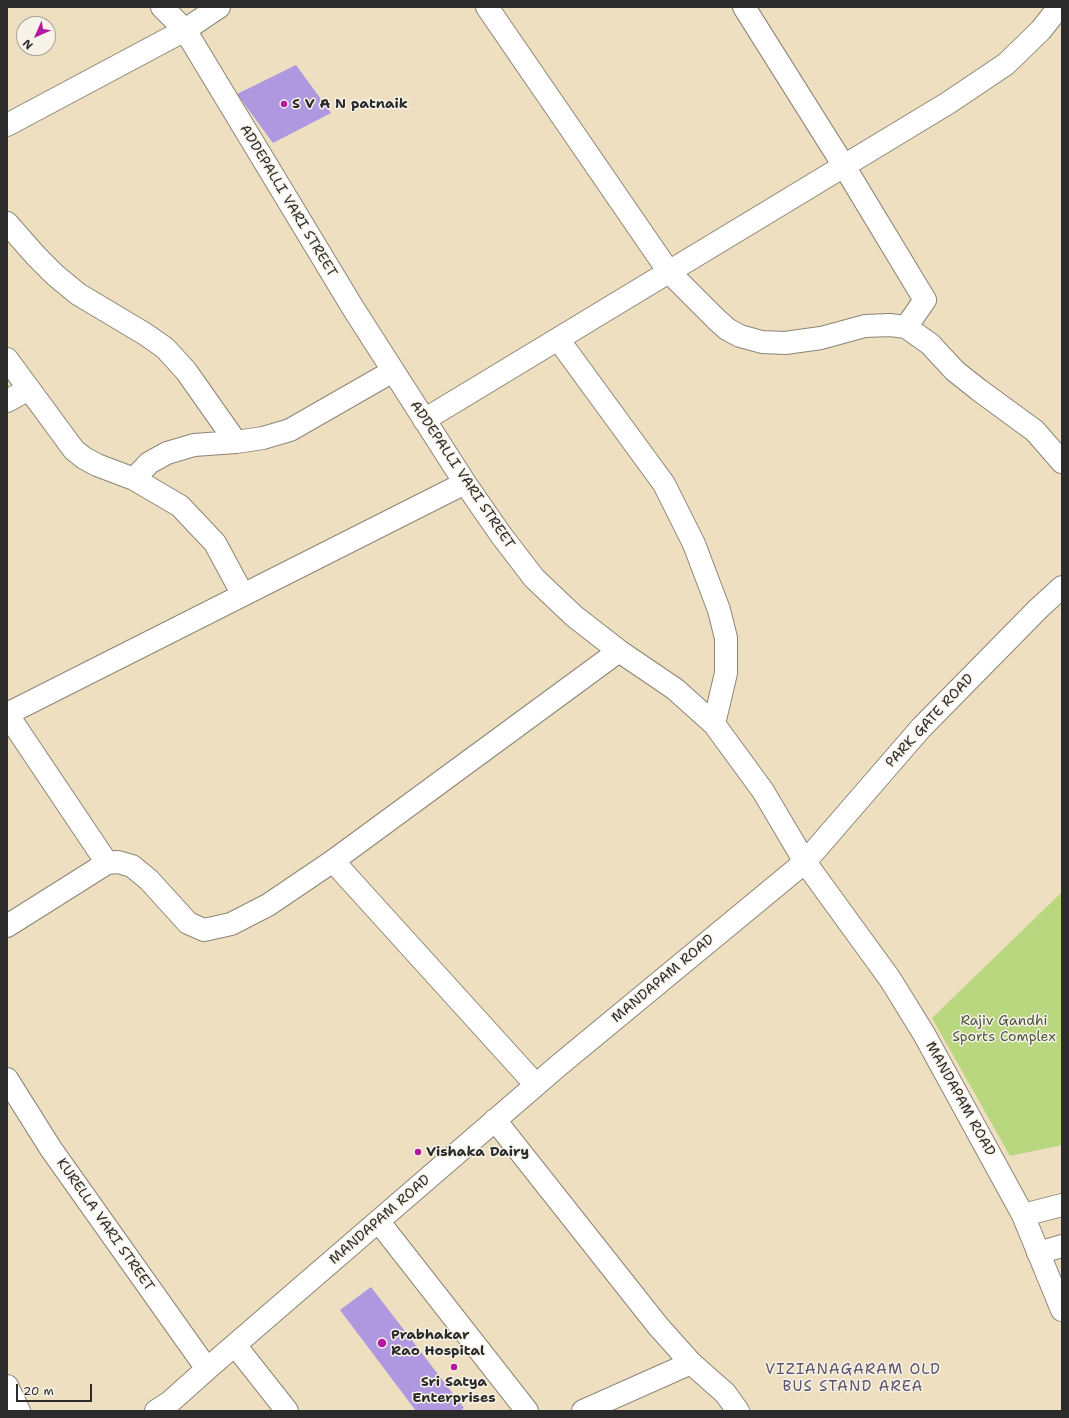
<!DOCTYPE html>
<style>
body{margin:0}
#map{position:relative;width:1069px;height:1418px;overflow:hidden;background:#eedfc0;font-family:"Shantell Sans",sans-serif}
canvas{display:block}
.frame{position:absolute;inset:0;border:8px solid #2b2b2b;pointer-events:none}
.north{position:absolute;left:16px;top:16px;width:40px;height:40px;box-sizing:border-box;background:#f7f3e8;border:1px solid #a5a39c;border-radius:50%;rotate:225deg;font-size:11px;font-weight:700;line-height:16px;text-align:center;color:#2b2b2b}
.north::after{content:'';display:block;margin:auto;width:14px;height:18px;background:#b5179e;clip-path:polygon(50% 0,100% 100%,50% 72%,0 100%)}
.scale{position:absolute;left:16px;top:1384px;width:76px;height:18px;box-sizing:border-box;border:2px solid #2b2b2b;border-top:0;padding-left:5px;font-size:12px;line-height:14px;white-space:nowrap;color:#2b2b2b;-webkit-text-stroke:3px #f7f3e8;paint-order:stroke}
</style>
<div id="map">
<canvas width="1069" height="1418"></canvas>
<div class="frame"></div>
<div class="north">N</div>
<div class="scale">20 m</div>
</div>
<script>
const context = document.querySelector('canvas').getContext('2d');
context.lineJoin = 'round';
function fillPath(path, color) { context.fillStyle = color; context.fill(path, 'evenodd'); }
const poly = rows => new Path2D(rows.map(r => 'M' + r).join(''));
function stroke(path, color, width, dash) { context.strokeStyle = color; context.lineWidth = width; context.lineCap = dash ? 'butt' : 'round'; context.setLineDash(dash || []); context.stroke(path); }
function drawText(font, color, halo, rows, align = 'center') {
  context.font = font + ' "Shantell Sans",sans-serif'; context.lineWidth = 3; context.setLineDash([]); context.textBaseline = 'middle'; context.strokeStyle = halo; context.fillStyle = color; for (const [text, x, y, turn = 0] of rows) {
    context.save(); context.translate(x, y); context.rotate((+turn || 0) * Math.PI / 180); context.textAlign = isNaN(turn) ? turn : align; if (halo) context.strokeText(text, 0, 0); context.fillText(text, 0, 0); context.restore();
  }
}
fillPath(poly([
 [1062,892,1062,1145,1010,1156,932,1018]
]), '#b9d77e');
fillPath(poly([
 [296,65,331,113,273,143,237,94],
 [371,1287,464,1408,460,1411,416,1411,340,1310]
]), '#b098e0');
const minor = poly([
 [162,7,185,30,353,308,465,483,501,535,534,578,574,616,619,651,675,689,714,724,763,791,805,862],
 [487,7,669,272,716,319,727,329,740,336,762,342,785,343,821,338,865,326,890,325,906,327,930,344,955,371,979,390,1035,431,1062,462],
 [744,7,844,166,925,300,906,327],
 [7,223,36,256,55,275,78,294,145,334,165,348,186,371,236,442],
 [558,339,664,484,694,544,719,610,726,638,726,673,714,724],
 [7,359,74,450,84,458,97,465,134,479,180,506,215,543,243,595],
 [7,401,29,389],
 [424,420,948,103,1006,64,1041,30,1059,7],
 [134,479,149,463,167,453,194,445,236,442,263,438,290,430,393,371],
 [7,714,465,483],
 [7,714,107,863],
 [333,861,536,1085],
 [7,926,107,863,118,862,132,866,149,880,188,923,204,930,231,924,268,905,333,861,619,651],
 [495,1120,658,1326,691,1363,725,1393,738,1411],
 [379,1222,527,1411],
 [235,1345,287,1411],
 [207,1369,558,1066,805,862,921,728,1039,608,1062,587],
 [7,1386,19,1411],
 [583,1411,691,1363]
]);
const major = poly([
 [7,125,185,30,219,7],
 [805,862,890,979,924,1034,1023,1215,1062,1310],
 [7,1079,51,1149,207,1369,170,1402,156,1411],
 [1023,1215,1062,1205],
 [1038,1253,1062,1246]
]);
stroke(minor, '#8c8576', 24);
stroke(major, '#8c8576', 24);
stroke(minor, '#fff', 22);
stroke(major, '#fff', 22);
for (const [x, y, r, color] of [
 [284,104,4,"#b5179e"],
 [418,1152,4,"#b5179e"],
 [382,1343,5,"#b5179e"],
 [454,1367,4,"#b5179e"]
]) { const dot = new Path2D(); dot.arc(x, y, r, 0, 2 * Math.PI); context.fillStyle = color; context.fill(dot); stroke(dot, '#f7f3e8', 1.5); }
drawText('bold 14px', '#2b2b2b', '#f7f3e8', [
 ["S V A N patnaik",292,104],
 ["Vishaka Dairy",426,1152],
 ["Prabhakar",391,1335],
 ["Rao Hospital",391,1351],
 ["Sri Satya",454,1382,"center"],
 ["Enterprises",454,1398,"center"]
], 'left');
drawText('14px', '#2b2b2b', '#f7f3e8', [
 ["ADDEPALLI VARI STREET",288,201,59],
 ["ADDEPALLI VARI STREET",462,475,56],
 ["PARK GATE ROAD",930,721,-47],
 ["MANDAPAM ROAD",663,979,-40],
 ["MANDAPAM ROAD",960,1099,61],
 ["MANDAPAM ROAD",380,1220,-41],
 ["KURELLA VARI STREET",105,1225,55]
]);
drawText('14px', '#4e5640', '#f7f3e8', [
 ["Rajiv Gandhi",1004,1021],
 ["Sports Complex",1004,1037]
]);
context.letterSpacing = '1px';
drawText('15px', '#5a516a', '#f7f3e8', [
 ["VIZIANAGARAM OLD",853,1370],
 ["BUS STAND AREA",853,1387]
]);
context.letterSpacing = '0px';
</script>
